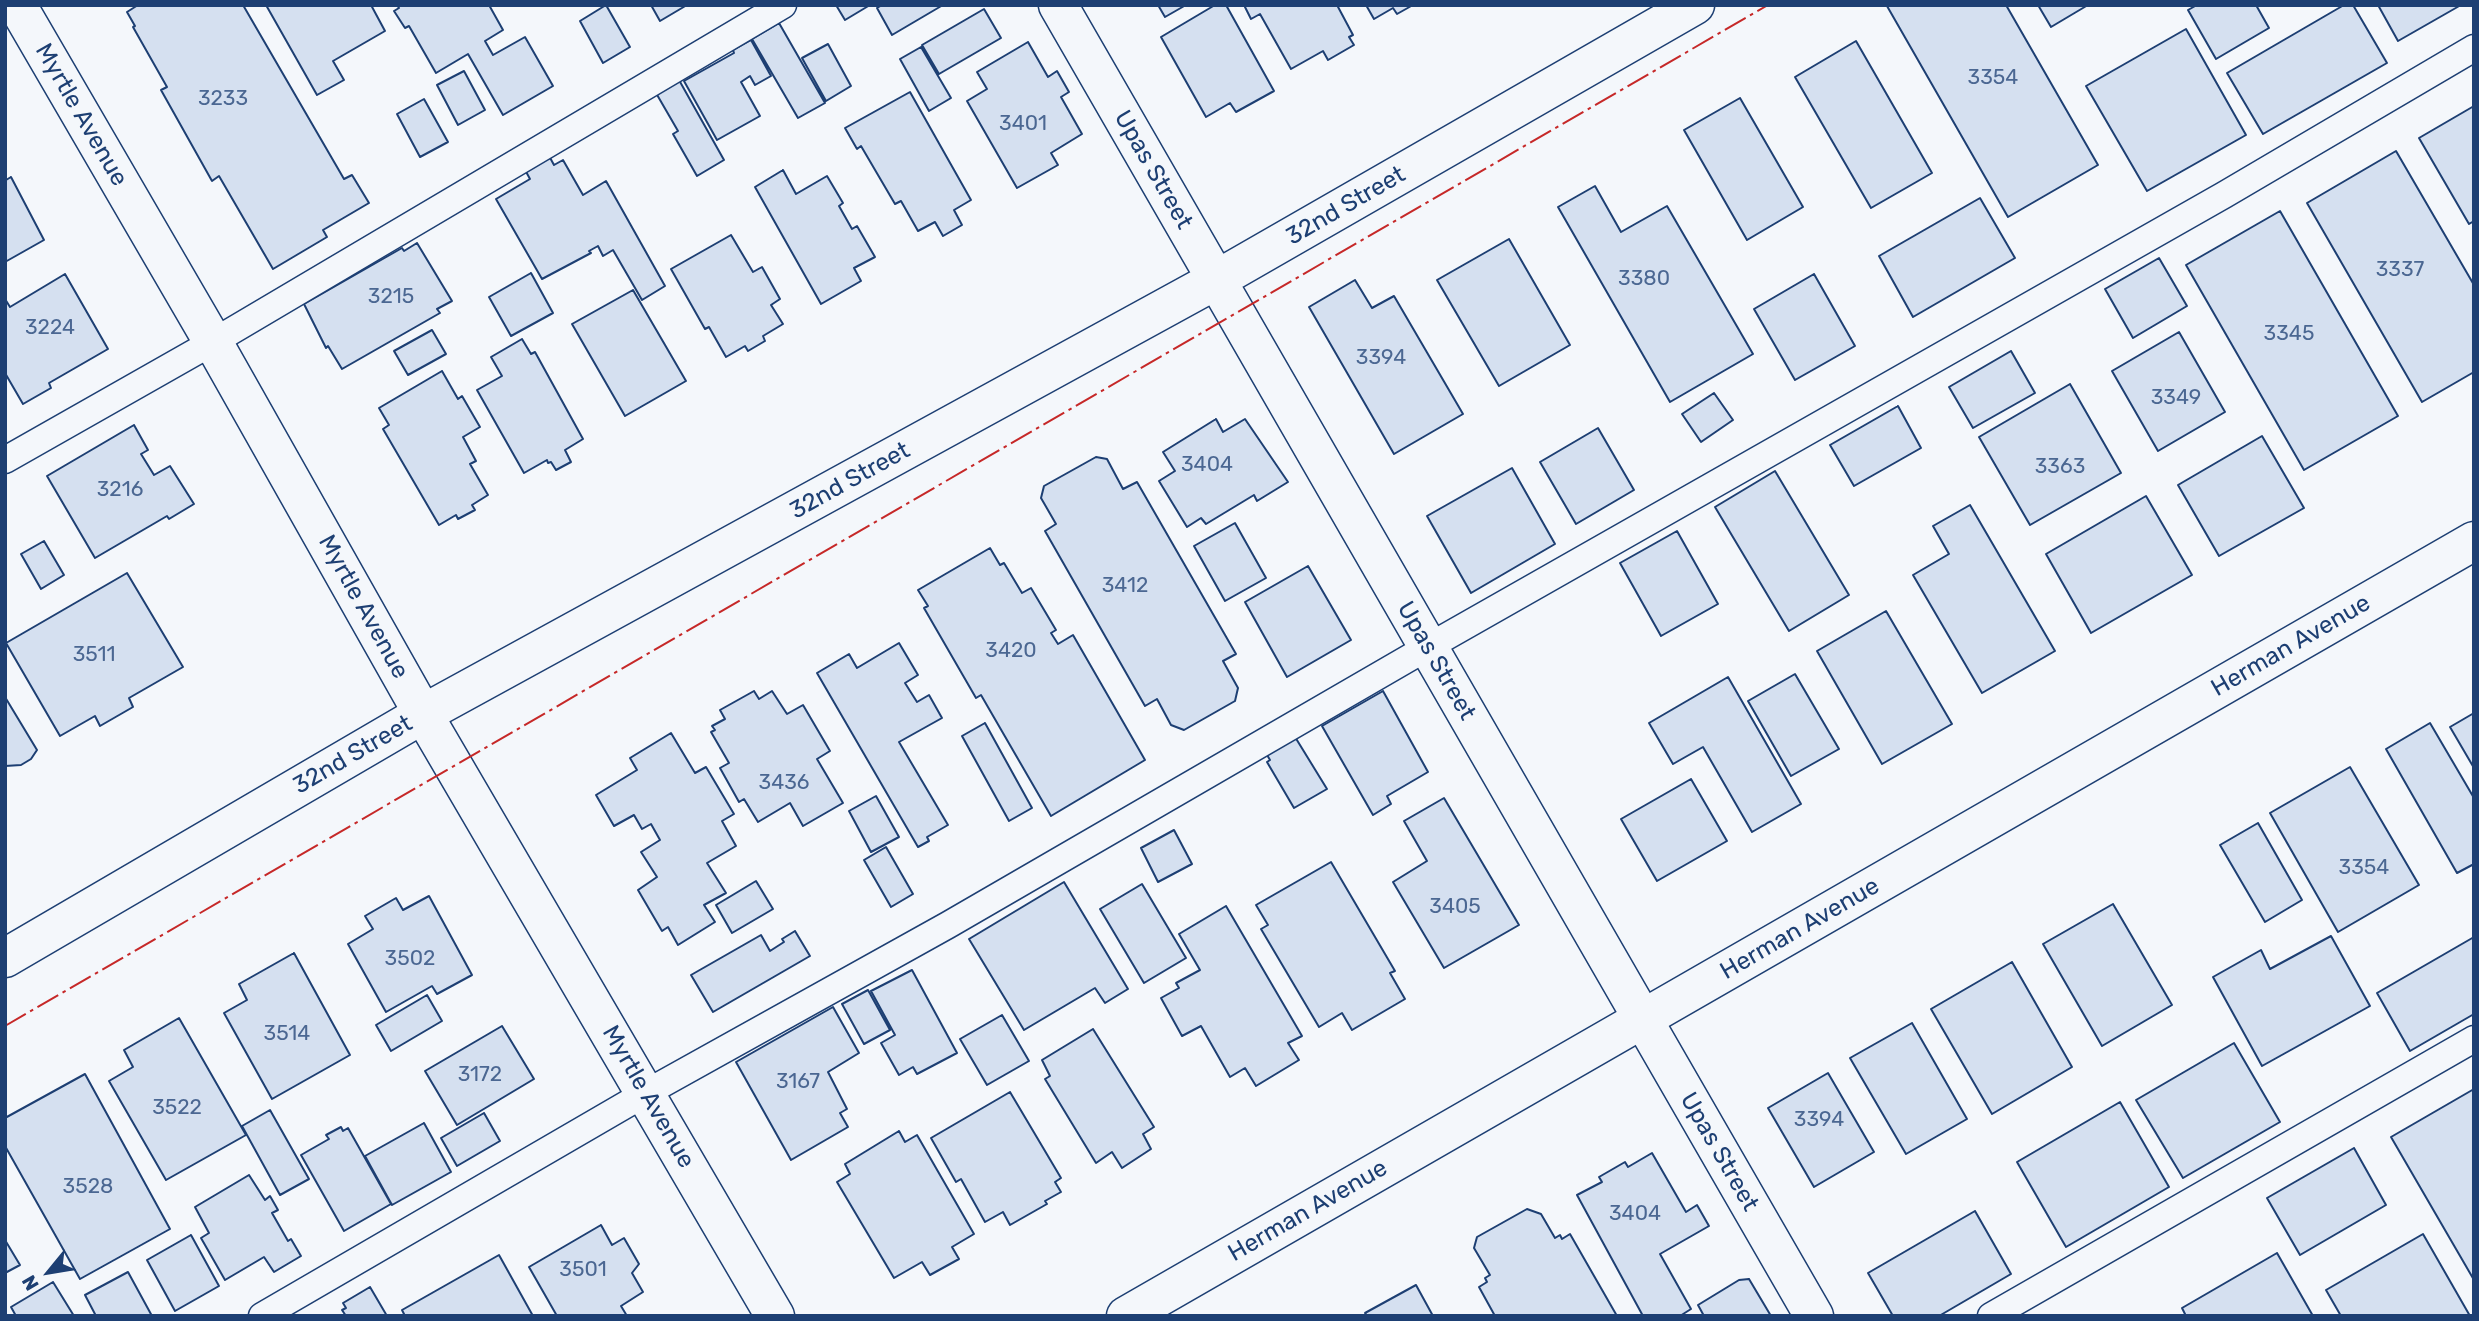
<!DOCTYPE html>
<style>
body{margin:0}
#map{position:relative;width:2479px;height:1321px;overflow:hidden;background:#f4f7fb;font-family:Rubik,sans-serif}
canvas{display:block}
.frame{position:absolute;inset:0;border:7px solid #1d3f73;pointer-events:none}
.north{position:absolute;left:14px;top:1237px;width:70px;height:70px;-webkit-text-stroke:5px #f4f7fb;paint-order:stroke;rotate:240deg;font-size:19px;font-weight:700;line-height:28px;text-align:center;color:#1d3f73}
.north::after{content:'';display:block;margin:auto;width:24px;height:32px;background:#1d3f73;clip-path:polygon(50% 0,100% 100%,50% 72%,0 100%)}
</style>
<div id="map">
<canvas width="2479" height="1321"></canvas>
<div class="frame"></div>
<div class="north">N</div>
</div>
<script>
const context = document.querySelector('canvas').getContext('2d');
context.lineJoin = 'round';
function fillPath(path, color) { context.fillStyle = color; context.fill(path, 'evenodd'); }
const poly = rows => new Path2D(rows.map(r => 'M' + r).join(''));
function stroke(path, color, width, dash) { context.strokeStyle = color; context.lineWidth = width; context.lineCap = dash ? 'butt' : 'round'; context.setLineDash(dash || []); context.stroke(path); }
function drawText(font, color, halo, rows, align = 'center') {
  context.font = font + ' Rubik,sans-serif'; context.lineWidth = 5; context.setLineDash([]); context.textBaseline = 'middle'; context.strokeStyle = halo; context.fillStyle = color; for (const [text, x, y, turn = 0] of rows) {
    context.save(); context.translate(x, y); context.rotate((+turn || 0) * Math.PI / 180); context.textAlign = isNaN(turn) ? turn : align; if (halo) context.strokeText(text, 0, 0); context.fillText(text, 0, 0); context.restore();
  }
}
const building = poly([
 [138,5,243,5,344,179,352,175,369,203,323,230,327,237,273,269,219,176,212,181,161,90,167,87,133,27,135,26,127,12,138,5],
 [266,5,371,5,385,31,333,61,344,80,317,95,266,5],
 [397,5,489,5,503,30,485,41,493,55,525,37,553,86,503,115,468,54,436,73,409,26,405,28,394,11,399,8,397,5],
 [606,5,630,47,603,63,580,21,606,5],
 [651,5,687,5,660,21,651,5],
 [836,5,870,5,845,20,836,5],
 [882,5,943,5,892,35,877,8,882,5],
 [1158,5,1186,5,1165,17,1158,5],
 [1215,5,1226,5,1274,91,1236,112,1230,103,1206,117,1161,37,1215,5],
 [1244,5,1337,5,1353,35,1349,37,1354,45,1328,60,1323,51,1291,69,1260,14,1251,19,1244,5],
 [1366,5,1413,5,1397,14,1393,8,1374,19,1366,5],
 [2006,5,2098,165,2008,217,1887,6,2006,5],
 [2038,5,2088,5,2051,27,2038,5],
 [2197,5,2256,5,2269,28,2216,59,2188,10,2197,5],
 [2344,5,2353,5,2387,63,2263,134,2227,73,2344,5],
 [2378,5,2461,5,2398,41,2378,5],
 [984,9,1001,38,939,74,922,45,984,9],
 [779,23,825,103,798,118,752,39,779,23],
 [2186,29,2246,135,2147,191,2086,86,2186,29],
 [751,40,771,76,755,85,750,76,741,82,760,116,717,140,684,81,734,53,733,50,751,40],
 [1856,41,1932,173,1871,208,1795,77,1856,41],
 [1028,42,1048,77,1057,71,1069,92,1061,97,1082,134,1051,153,1058,165,1017,188,967,101,987,89,977,72,1028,42],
 [828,44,851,86,826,101,802,58,828,44],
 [921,47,951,98,929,111,900,59,921,47],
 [464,71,485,110,458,125,437,85,464,71],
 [679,80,724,160,697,176,673,134,678,131,656,93,679,80],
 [910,92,971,200,954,210,962,225,943,236,935,222,918,231,901,201,895,204,861,146,857,149,845,128,910,92],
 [1740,98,1803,207,1747,240,1684,130,1740,98],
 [424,99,448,142,420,157,397,114,424,99],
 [2474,106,2474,221,2469,224,2419,138,2474,106],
 [2396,151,2474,285,2474,372,2422,402,2307,203,2396,151],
 [548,154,554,165,563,160,583,195,606,181,665,286,642,300,613,250,603,256,598,246,589,251,591,253,542,279,496,199,530,179,524,168,548,154],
 [783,170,796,194,827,176,843,203,839,206,852,229,857,226,875,257,854,268,861,281,821,304,755,187,783,170],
 [11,177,44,240,5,262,5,178,6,180,11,177],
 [1595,186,1621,232,1667,206,1753,354,1670,402,1558,207,1595,186],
 [1980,198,2015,258,1913,317,1879,256,1980,198],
 [2280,211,2398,416,2304,470,2186,265,2280,211],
 [731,235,753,272,762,267,780,299,771,305,783,324,763,336,765,341,748,351,745,346,726,357,709,327,705,329,671,269,731,235],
 [1509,239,1570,345,1499,386,1437,280,1509,239],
 [417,243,452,301,437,309,440,313,342,369,328,346,326,348,304,304,402,248,404,251,417,243],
 [2159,258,2187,306,2133,338,2105,289,2159,258],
 [531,273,553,313,511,336,489,297,531,273],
 [65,274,108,349,49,383,51,388,23,404,5,373,5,299,10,307,65,274],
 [1814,274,1855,346,1795,380,1754,309,1814,274],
 [1355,280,1372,308,1394,296,1463,414,1394,454,1309,307,1355,280],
 [633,290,686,381,625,416,572,324,633,290],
 [432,330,446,354,408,375,394,351,432,330],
 [2179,332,2225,412,2158,451,2112,371,2179,332],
 [522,339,531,354,535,352,583,439,565,450,571,462,556,470,551,462,548,463,547,460,524,473,477,390,502,376,491,357,522,339],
 [2011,351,2035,393,1973,428,1949,387,2011,351],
 [442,371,458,399,462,396,480,427,463,437,476,461,470,464,488,495,472,505,475,510,458,519,456,515,439,525,383,429,389,425,379,408,442,371],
 [2070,384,2121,473,2030,525,1979,437,2070,384],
 [1714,393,1733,420,1701,442,1682,414,1714,393],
 [1898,406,1921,448,1854,486,1830,445,1898,406],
 [1216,419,1223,432,1245,419,1288,482,1257,501,1254,495,1206,524,1201,518,1187,527,1159,481,1175,471,1163,452,1216,419],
 [134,425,148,450,141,454,154,475,170,466,194,504,169,519,167,516,95,558,47,476,134,425],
 [1598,428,1634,490,1576,524,1540,462,1598,428],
 [2262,436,2304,508,2219,556,2178,485,2262,436],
 [1096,457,1107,459,1123,489,1137,482,1236,654,1223,661,1238,688,1235,701,1184,730,1171,725,1157,699,1145,706,1045,531,1056,524,1041,498,1044,486,1096,457],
 [1512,468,1555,544,1471,593,1427,516,1512,468],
 [1775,471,1849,595,1789,631,1715,507,1775,471],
 [2146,496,2192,575,2091,633,2046,554,2146,496],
 [1970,505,2055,651,1982,693,1913,575,1949,554,1933,526,1970,505],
 [1235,523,1266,578,1225,601,1194,546,1235,523],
 [1677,531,1718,604,1661,636,1620,563,1677,531],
 [44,541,64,575,41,589,21,554,44,541],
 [990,548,1000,565,1004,563,1022,593,1031,588,1056,630,1051,633,1058,644,1073,635,1145,760,1051,816,981,695,976,698,924,608,928,606,918,590,990,548],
 [1308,566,1351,640,1287,677,1245,602,1308,566],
 [127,573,183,667,129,698,133,707,100,726,95,716,60,736,6,643,127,573],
 [1886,611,1952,724,1882,764,1817,651,1886,611],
 [899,643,918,675,905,683,917,702,929,695,942,718,899,742,948,825,927,837,929,841,918,847,817,673,849,654,857,668,899,643],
 [1795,674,1839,749,1791,776,1748,701,1795,674],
 [1728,677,1801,804,1752,832,1703,747,1673,764,1649,723,1728,677],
 [754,691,759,699,772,691,787,714,803,705,830,751,817,759,843,803,803,826,790,803,758,822,744,799,739,802,720,768,729,763,711,732,715,730,712,726,725,719,720,710,754,691],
 [1383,691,1428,772,1387,796,1391,804,1373,815,1322,726,1383,691],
 [5,697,37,750,31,759,21,765,5,766,5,697],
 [2474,713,2474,768,2450,727,2474,713],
 [985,723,1032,808,1009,821,962,736,985,723],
 [2430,723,2474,798,2474,864,2457,873,2386,749,2430,723],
 [1292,732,1327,789,1294,808,1267,762,1270,760,1263,748,1292,732],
 [671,733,695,773,706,767,734,814,722,821,736,846,707,863,726,893,704,905,715,922,678,945,668,927,662,931,638,890,657,877,641,852,660,840,651,824,642,829,634,815,614,826,596,795,637,770,630,758,671,733],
 [2350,767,2419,885,2338,932,2270,813,2350,767],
 [1691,779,1727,841,1657,881,1621,819,1691,779],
 [876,796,899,837,871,852,849,811,876,796],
 [1444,798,1519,925,1444,968,1393,882,1427,861,1404,821,1444,798],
 [2258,823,2302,900,2265,922,2220,845,2258,823],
 [1174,830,1192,864,1158,882,1141,848,1174,830],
 [886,847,913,894,891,907,864,860,886,847],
 [1331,862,1395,971,1390,973,1405,999,1352,1030,1342,1013,1319,1027,1261,929,1268,925,1256,905,1331,862],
 [756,881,773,909,732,933,716,905,756,881],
 [1064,882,1128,989,1105,1003,1095,988,1024,1030,969,939,1064,882],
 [1142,884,1186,958,1144,983,1100,909,1142,884],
 [429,896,472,975,437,994,432,986,386,1012,348,944,373,929,365,916,396,898,403,910,429,896],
 [2113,904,2172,1005,2102,1046,2043,944,2113,904],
 [1226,906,1302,1036,1288,1043,1299,1060,1256,1086,1245,1068,1230,1077,1201,1026,1182,1036,1161,998,1179,988,1176,983,1200,970,1179,934,1226,906],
 [795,931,810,956,713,1012,691,975,761,935,770,951,784,942,782,939,795,931],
 [2331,936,2370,1006,2262,1066,2213,977,2261,950,2270,969,2331,936],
 [2474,937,2474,1014,2410,1051,2377,993,2474,937],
 [294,953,350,1055,272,1099,224,1013,247,1000,239,984,294,953],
 [2012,962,2072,1067,1992,1114,1931,1009,2012,962],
 [912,970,957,1053,917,1074,913,1067,899,1075,881,1043,895,1035,871,991,912,970],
 [868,990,890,1030,864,1044,842,1004,868,990],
 [427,995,442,1021,391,1051,376,1025,427,995],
 [833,1007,859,1053,828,1072,847,1109,840,1113,848,1127,791,1160,736,1062,833,1007],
 [1002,1015,1029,1061,987,1085,960,1039,1002,1015],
 [179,1018,246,1135,166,1180,109,1081,133,1067,124,1050,179,1018],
 [1912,1023,1967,1119,1906,1154,1850,1058,1912,1023],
 [502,1026,534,1079,457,1125,425,1071,502,1026],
 [1093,1029,1154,1127,1143,1134,1151,1149,1122,1168,1112,1152,1096,1163,1045,1079,1050,1076,1042,1060,1093,1029],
 [2234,1043,2280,1122,2183,1178,2136,1100,2234,1043],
 [1828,1073,1874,1152,1814,1187,1768,1108,1828,1073],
 [85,1074,170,1229,80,1279,5,1146,5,1118,85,1074],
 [2474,1089,2474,1280,2391,1137,2474,1089],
 [1010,1092,1061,1178,1055,1182,1061,1192,1045,1201,1047,1204,1010,1225,1003,1212,985,1222,961,1179,956,1182,931,1138,1010,1092],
 [2120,1102,2169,1187,2066,1247,2017,1162,2120,1102],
 [270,1110,309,1179,280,1195,242,1126,270,1110],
 [484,1113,500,1141,457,1166,441,1138,484,1113],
 [424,1123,451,1172,392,1205,365,1156,424,1123],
 [341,1127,343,1131,348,1128,391,1204,344,1231,301,1155,329,1139,326,1135,341,1127],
 [899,1131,905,1142,917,1135,974,1234,952,1247,959,1259,930,1275,922,1262,894,1278,837,1182,850,1174,845,1164,899,1131],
 [2354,1148,2386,1205,2300,1255,2267,1198,2354,1148],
 [1652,1153,1686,1212,1697,1205,1709,1226,1660,1254,1691,1309,1680,1316,1643,1316,1577,1195,1602,1182,1599,1177,1625,1162,1628,1167,1652,1153],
 [249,1175,265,1200,270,1196,278,1210,272,1213,288,1241,291,1239,301,1256,274,1272,264,1257,225,1280,201,1238,209,1233,195,1207,249,1175],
 [1527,1209,1541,1214,1555,1238,1560,1235,1562,1239,1570,1234,1617,1316,1495,1316,1479,1287,1487,1282,1485,1278,1490,1275,1474,1248,1477,1237,1527,1209],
 [1975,1211,2011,1274,1939,1316,1893,1316,1868,1273,1975,1211],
 [601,1225,612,1245,624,1238,639,1264,632,1273,643,1292,621,1306,627,1316,557,1316,529,1267,601,1225],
 [2423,1234,2470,1316,2341,1316,2326,1290,2423,1234],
 [191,1235,219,1286,175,1311,147,1260,191,1235],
 [5,1240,20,1265,5,1273,5,1240],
 [2277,1253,2313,1316,2186,1316,2182,1308,2277,1253],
 [499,1255,533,1316,405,1316,402,1310,499,1255],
 [128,1272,152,1316,96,1316,85,1295,128,1272],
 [1749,1279,1771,1316,1704,1316,1698,1305,1739,1280,1749,1279],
 [53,1282,74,1316,16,1316,11,1307,53,1282],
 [1416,1285,1433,1316,1367,1316,1365,1313,1416,1285],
 [370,1287,387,1316,346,1316,342,1310,346,1308,343,1303,370,1287]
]);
fillPath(building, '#d5e0f0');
stroke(building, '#1d3f73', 2);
const service = poly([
 [5,460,213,342,783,5],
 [262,1316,646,1093,948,925,1428,647,2224,195,2474,48],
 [1991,1316,2474,1039]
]);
const minor = poly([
 [17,5,213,342,423,714,775,1316],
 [1126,1316,2474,541]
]);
const tertiary = poly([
 [1058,5,1814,1316],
 [5,958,423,714,1216,280,1695,5]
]);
stroke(service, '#1d3f73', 29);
stroke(minor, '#1d3f73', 41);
stroke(tertiary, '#1d3f73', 41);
stroke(service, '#f4f7fb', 26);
stroke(minor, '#f4f7fb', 38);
stroke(tertiary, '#f4f7fb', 38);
stroke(poly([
 [5,1026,1768,5]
]), '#c62828', 2, [24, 5, 3.5, 5]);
drawText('21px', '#4b6792', null, [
 ["3354",1993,78],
 ["3233",223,99],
 ["3401",1023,124],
 ["3337",2400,270],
 ["3380",1644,279],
 ["3215",391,297],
 ["3224",50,328],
 ["3345",2289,334],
 ["3394",1381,358],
 ["3349",2176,398],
 ["3404",1207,465],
 ["3363",2060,467],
 ["3216",120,490],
 ["3412",1125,586],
 ["3420",1011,651],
 ["3511",94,655],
 ["3436",784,783],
 ["3354",2364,868],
 ["3405",1455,907],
 ["3502",410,959],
 ["3514",287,1034],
 ["3172",480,1075],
 ["3167",798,1082],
 ["3522",177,1108],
 ["3394",1819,1120],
 ["3528",88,1187],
 ["3404",1635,1214],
 ["3501",583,1270]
]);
drawText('24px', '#1d3f73', '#f4f7fb', [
 ["Myrtle Avenue",81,115,60],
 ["Upas Street",1153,170,60],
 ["32nd Street",1346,206,-30],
 ["32nd Street",850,481,-29],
 ["Myrtle Avenue",363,607,61],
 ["Herman Avenue",2291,646,-30],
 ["Upas Street",1436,661,60],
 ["32nd Street",353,755,-30],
 ["Herman Avenue",1800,929,-30],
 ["Myrtle Avenue",648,1097,60],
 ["Upas Street",1719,1152,60],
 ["Herman Avenue",1308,1211,-30]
]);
</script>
